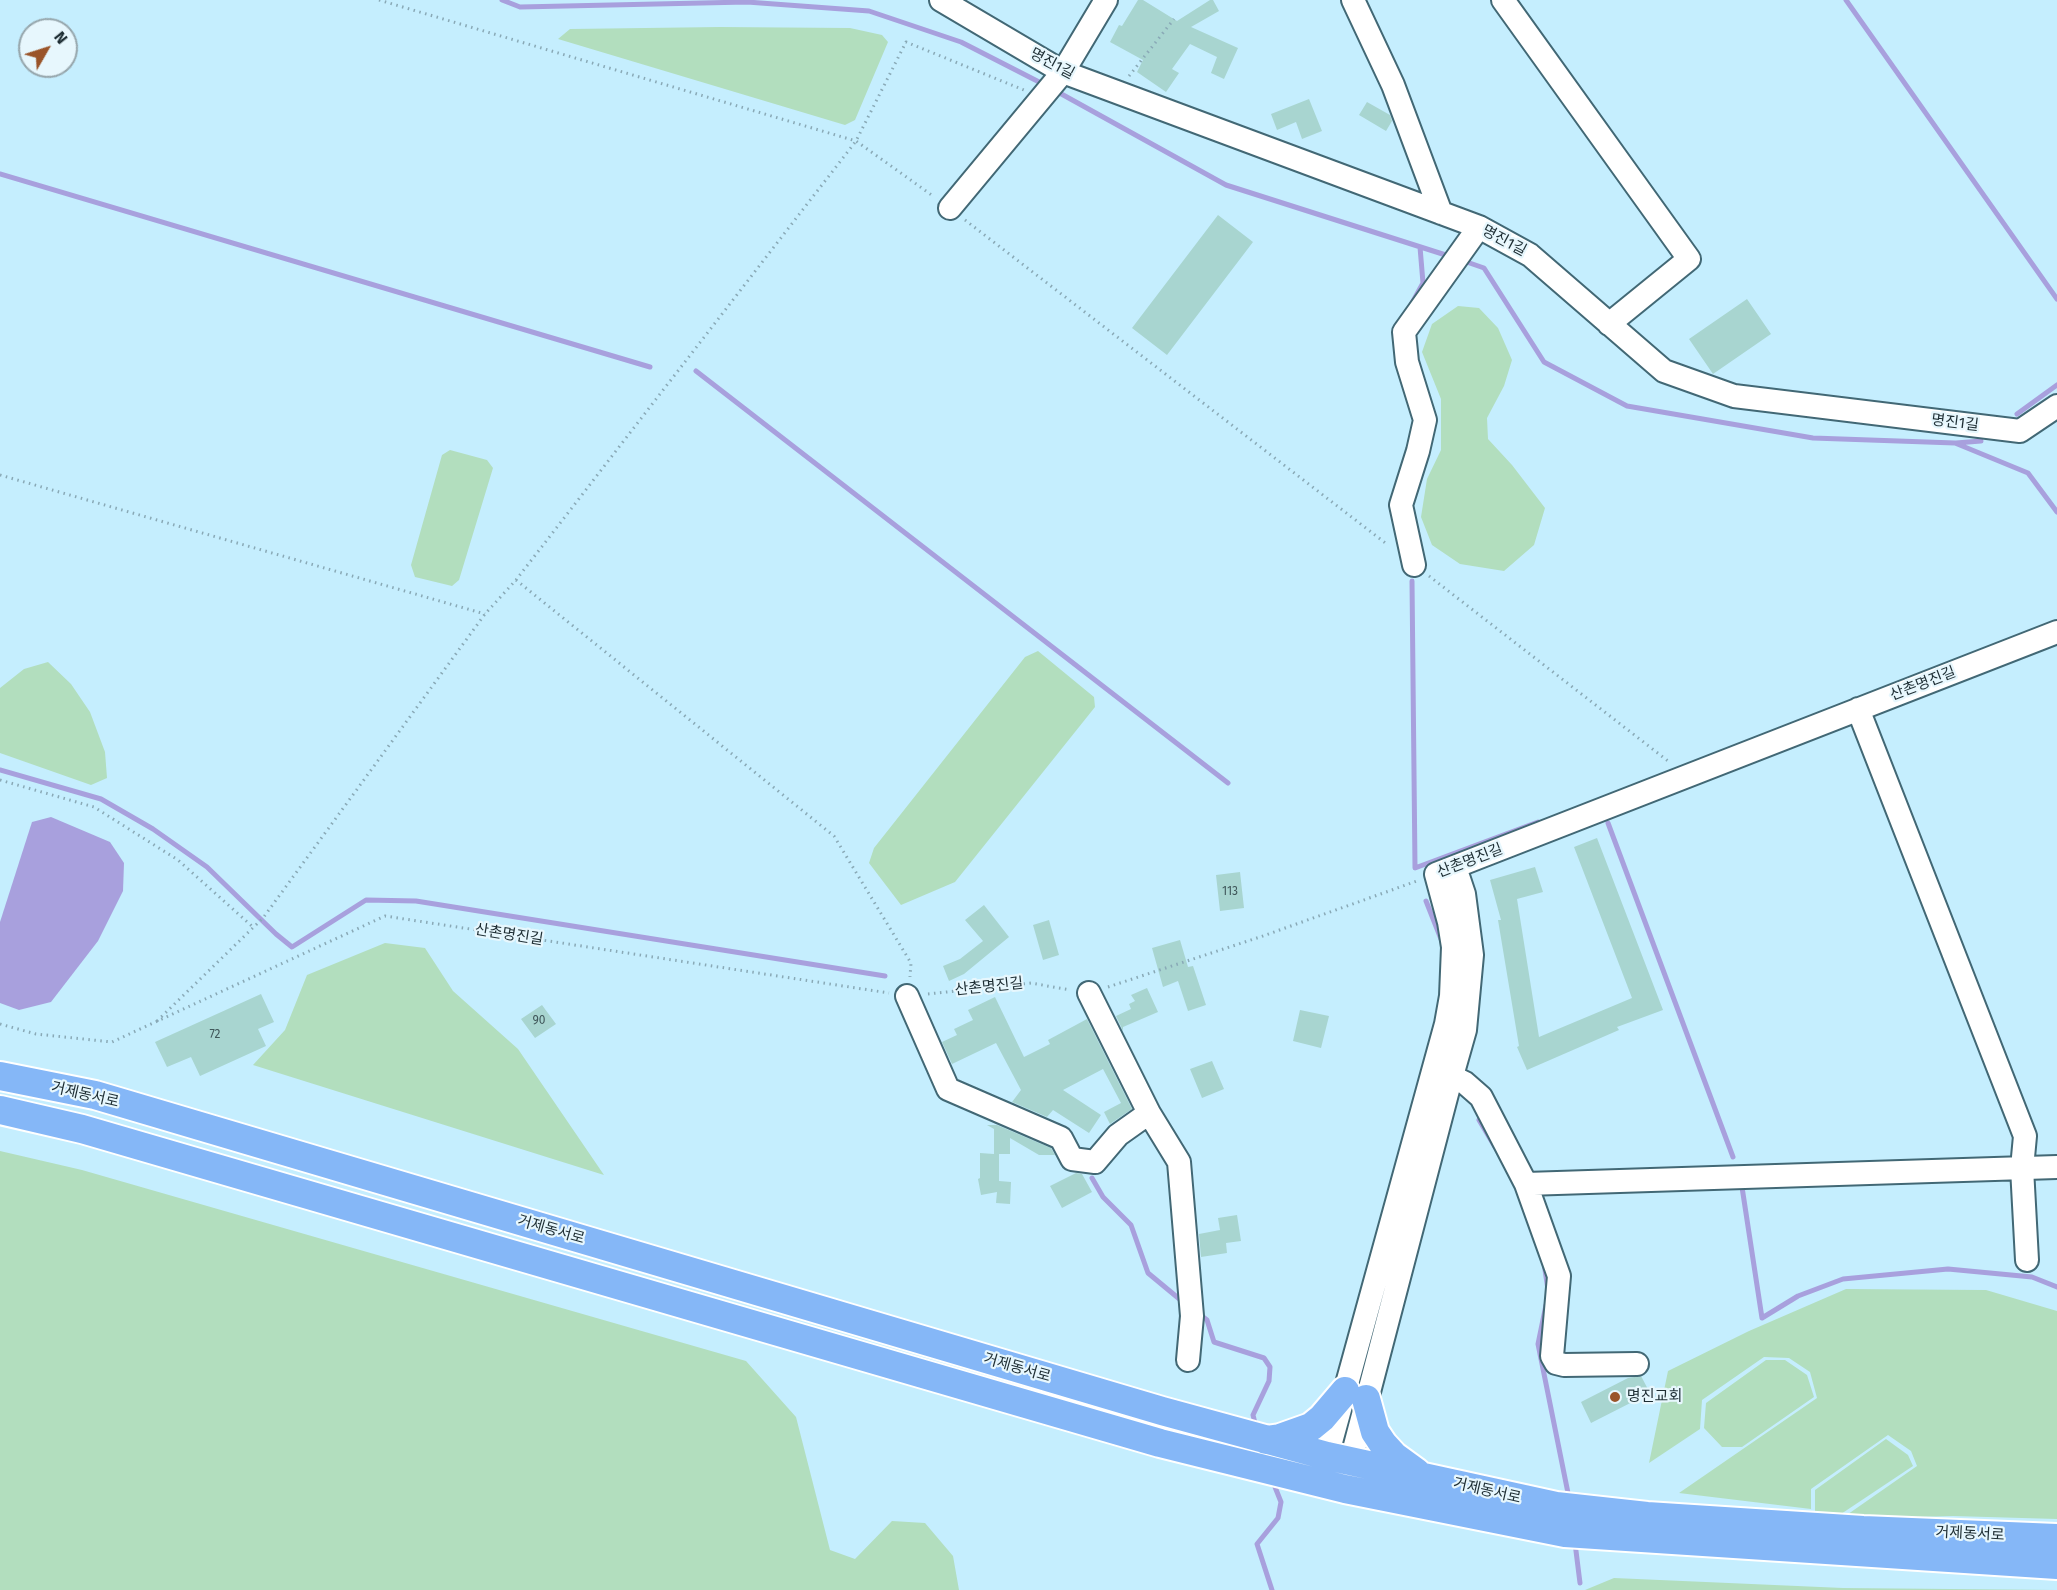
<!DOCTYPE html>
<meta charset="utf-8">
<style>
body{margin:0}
#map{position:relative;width:2057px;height:1590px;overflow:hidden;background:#c5eefe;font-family:"Fira Sans",sans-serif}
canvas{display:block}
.north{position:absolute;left:18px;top:18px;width:60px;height:60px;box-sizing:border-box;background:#e7f7fd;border:2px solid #96a6ac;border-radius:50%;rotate:51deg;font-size:16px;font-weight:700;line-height:24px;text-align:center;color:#1d2d33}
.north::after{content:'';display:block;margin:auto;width:21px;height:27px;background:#9a5429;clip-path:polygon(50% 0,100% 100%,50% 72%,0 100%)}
</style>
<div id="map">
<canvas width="2057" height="1590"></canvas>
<div class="north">N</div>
</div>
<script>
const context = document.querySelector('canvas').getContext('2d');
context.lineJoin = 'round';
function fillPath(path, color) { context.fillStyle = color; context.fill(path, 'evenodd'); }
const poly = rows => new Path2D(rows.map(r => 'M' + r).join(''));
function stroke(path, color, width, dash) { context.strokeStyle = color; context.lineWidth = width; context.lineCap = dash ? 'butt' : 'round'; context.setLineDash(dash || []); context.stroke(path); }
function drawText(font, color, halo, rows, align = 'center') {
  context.font = font + ' "Fira Sans","Noto Sans KR",sans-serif'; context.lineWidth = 4.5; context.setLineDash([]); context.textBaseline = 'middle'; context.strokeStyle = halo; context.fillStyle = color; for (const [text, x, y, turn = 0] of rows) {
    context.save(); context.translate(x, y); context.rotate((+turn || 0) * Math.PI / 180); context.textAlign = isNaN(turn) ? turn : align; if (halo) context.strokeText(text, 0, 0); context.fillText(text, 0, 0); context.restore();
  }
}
fillPath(poly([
 [720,27,850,28,882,35,888,42,855,120,845,125,558,39,570,29],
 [1458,306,1479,308,1498,328,1512,360,1504,386,1487,418,1488,439,1512,465,1545,508,1534,545,1504,571,1460,564,1432,545,1421,517,1427,479,1441,450,1441,399,1422,352,1432,324],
 [450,450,487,460,493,468,459,580,452,586,415,577,411,565,442,455],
 [1038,651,1094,697,1095,707,955,882,901,905,869,863,874,848,1025,657],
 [48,662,71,684,90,712,105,752,107,778,91,785,0,753,0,688,24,669],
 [385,943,425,948,453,991,518,1049,604,1175,253,1065,285,1030,307,975],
 [0,1151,82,1170,746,1361,796,1417,830,1550,855,1559,892,1521,925,1523,953,1556,959,1590,0,1590],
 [1846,1289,1986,1290,2057,1311,2057,1519,1953,1516,1841,1519,1917,1466,1911,1451,1888,1435,1811,1489,1811,1509,1679,1493,1817,1398,1810,1372,1789,1358,1764,1357,1702,1400,1700,1429,1649,1463,1668,1371,1749,1331],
 [1766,1360,1785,1360,1807,1375,1814,1397,1742,1447,1722,1447,1704,1428,1706,1403],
 [1886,1439,1908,1455,1913,1466,1832,1520,1815,1511,1815,1490],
 [1614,1578,1843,1588,2057,1590,1585,1590]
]), '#b2debe');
fillPath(poly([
 [51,817,110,842,124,863,123,891,98,941,51,1002,19,1010,0,1003,0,922,32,822]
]), '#a8a0dd');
stroke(poly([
 [502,0,520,7,747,2,869,11,961,42,1045,85],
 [1846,0,2057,299],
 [1056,91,1226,185,1452,257],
 [0,174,650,367],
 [1461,260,1484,268,1544,362,1627,406,1813,438,1955,443,2028,473,2057,512],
 [1412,303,1423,283,1420,247],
 [696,371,1228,783],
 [2017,414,2057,385],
 [1956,443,1981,441],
 [1412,581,1415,868,1538,822],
 [0,770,101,799,153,829,207,867,276,934,292,947,366,900,416,901,885,976],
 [1608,823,1733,1157],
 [1426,901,1441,939],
 [1479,1120,1495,1147],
 [1092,1178,1103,1197,1131,1225,1148,1273,1183,1302],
 [1742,1187,1762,1318,1798,1296,1843,1279,1948,1269,2032,1277,2057,1287],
 [1544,1263,1548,1290],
 [1546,1305,1538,1344,1569,1498],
 [1198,1313,1207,1320,1214,1342,1264,1358,1270,1367,1269,1381,1253,1415,1256,1427],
 [1575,1543,1580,1583],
 [1272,1590,1257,1544,1278,1518,1281,1502,1275,1487]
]), '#a8a0dd', 5);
fillPath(poly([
 [1138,0,1143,0,1177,21,1210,0,1213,0,1219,11,1191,27,1238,48,1224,79,1211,73,1217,57,1190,44,1172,69,1179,73,1166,92,1137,72,1143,60,1110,42,1119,25,1122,26],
 [1309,99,1322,131,1302,139,1296,122,1277,130,1271,114],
 [1367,102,1390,115,1392,121,1386,131,1359,115],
 [1218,215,1253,242,1167,355,1132,328],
 [1747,299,1771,334,1713,374,1689,339],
 [1597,838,1663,1010,1617,1027,1619,1030,1527,1070,1517,1047,1519,1046,1498,920,1501,920,1490,880,1535,867,1543,892,1517,899,1539,1037,1632,998,1574,847],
 [1240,872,1244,908,1220,911,1216,875],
 [984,905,1009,937,964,974,949,981,943,966,960,959,983,941,965,920],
 [1049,920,1059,955,1043,960,1033,925],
 [1180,940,1188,967,1193,966,1206,1005,1188,1011,1178,981,1163,987,1152,948],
 [1147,988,1158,1012,1123,1027,1123,1031,1116,1016,1131,1009,1129,1004,1135,1001,1131,995],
 [261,994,274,1022,258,1029,266,1046,200,1076,191,1057,167,1067,155,1042],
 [995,997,1024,1057,1050,1044,1048,1040,1087,1019,1132,1109,1110,1124,1104,1112,1121,1103,1103,1069,1063,1090,1101,1115,1089,1133,1053,1110,1047,1117,1012,1102,1021,1090,996,1043,952,1064,942,1042,957,1035,954,1029,973,1020,968,1010],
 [542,1005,556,1024,535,1038,521,1019],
 [1300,1010,1329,1016,1321,1048,1293,1041],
 [1212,1061,1224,1089,1202,1098,1190,1069],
 [987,1125,997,1125,1051,1148,1055,1155,1039,1155,1010,1138,1010,1154,999,1154,999,1181,1011,1182,1010,1204,996,1203,997,1192,981,1195,978,1179,980,1178,980,1153,994,1154,994,1129],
 [1076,1173,1082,1174,1092,1192,1062,1208,1050,1186],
 [1237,1215,1241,1241,1226,1243,1227,1253,1201,1257,1199,1234,1220,1230,1218,1218],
 [1641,1376,1650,1393,1591,1423,1581,1402,1628,1378]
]), '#a8d5d0');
const minor = poly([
 [941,0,1063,72,1479,227,1530,255,1664,371,1734,396,2020,431,2057,406],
 [1353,0,1393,85,1441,213],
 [1503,0,1689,259,1609,324],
 [950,208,1063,72,1106,0],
 [1414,565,1401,505,1418,451,1425,420,1407,362,1404,332,1479,227],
 [1858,709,2025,1136,2022,1168,2027,1260],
 [1089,993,1149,1113,1179,1162,1192,1316,1188,1360],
 [907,996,948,1089,1061,1138,1072,1159,1095,1162,1118,1135,1149,1113],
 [1438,1070,1465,1083,1481,1097,1526,1184,1559,1276,1552,1356,1556,1363,1564,1365,1637,1364],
 [1526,1184,2057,1167],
 [1323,1471,1446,1024,1451,996,1453,947,1449,922,1436,874,2057,632],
 [1347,1476,1448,1090,1465,1030,1472,955,1464,894,1455,867]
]);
const major = poly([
 [0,1076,95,1095,1162,1411,1327,1456,1556,1506,1647,1516,1863,1530,2057,1538],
 [0,1110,82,1129,1160,1443,1345,1489,1565,1533,2057,1565],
 [1366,1399,1375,1432,1383,1444,1394,1456,1416,1472],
 [1266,1440,1280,1438,1311,1427,1322,1418,1345,1391]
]);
stroke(minor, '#426875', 26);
stroke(major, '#fff', 32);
stroke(poly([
 [379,0,856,141,933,196],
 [1129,76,1174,19],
 [965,220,1388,545],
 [0,475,485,614],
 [1429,576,1668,761],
 [516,580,834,836,911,963,910,977],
 [0,780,94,807,178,860,253,927],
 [1108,987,1260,937,1417,881],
 [928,994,1031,983,1070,990],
 [157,1021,263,918,485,614,516,580,856,141,906,42,1024,90],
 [0,1024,36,1034,112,1042,385,916,889,993]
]), '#89a9b6', 3, [1.5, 4.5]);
stroke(minor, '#fff', 22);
stroke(major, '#85b7f7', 28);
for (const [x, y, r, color] of [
 [1615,1397,6,"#9a5429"]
]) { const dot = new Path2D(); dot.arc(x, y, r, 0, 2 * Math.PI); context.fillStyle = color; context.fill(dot); stroke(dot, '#e7f7fd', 2); }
drawText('12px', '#40575a', null, [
 ["113",1230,892],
 ["90",539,1021],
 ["72",215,1035]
]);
drawText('15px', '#1d2d33', '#e7f7fd', [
 ["명진1길",1052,64,28],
 ["명진1길",1504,241,28],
 ["명진1길",1955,423,7],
 ["산촌명진길",1923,684,-21],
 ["산촌명진길",1470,861,-21],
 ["산촌명진길",509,935,9],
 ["산촌명진길",989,987,-6],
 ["거제동서로",85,1095,13],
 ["거제동서로",551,1230,16],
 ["거제동서로",1017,1368,16],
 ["거제동서로",1487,1491,13],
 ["거제동서로",1970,1534,3]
]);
drawText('15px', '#1d2d33', '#e7f7fd', [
 ["명진교회",1627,1397]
], 'left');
</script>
